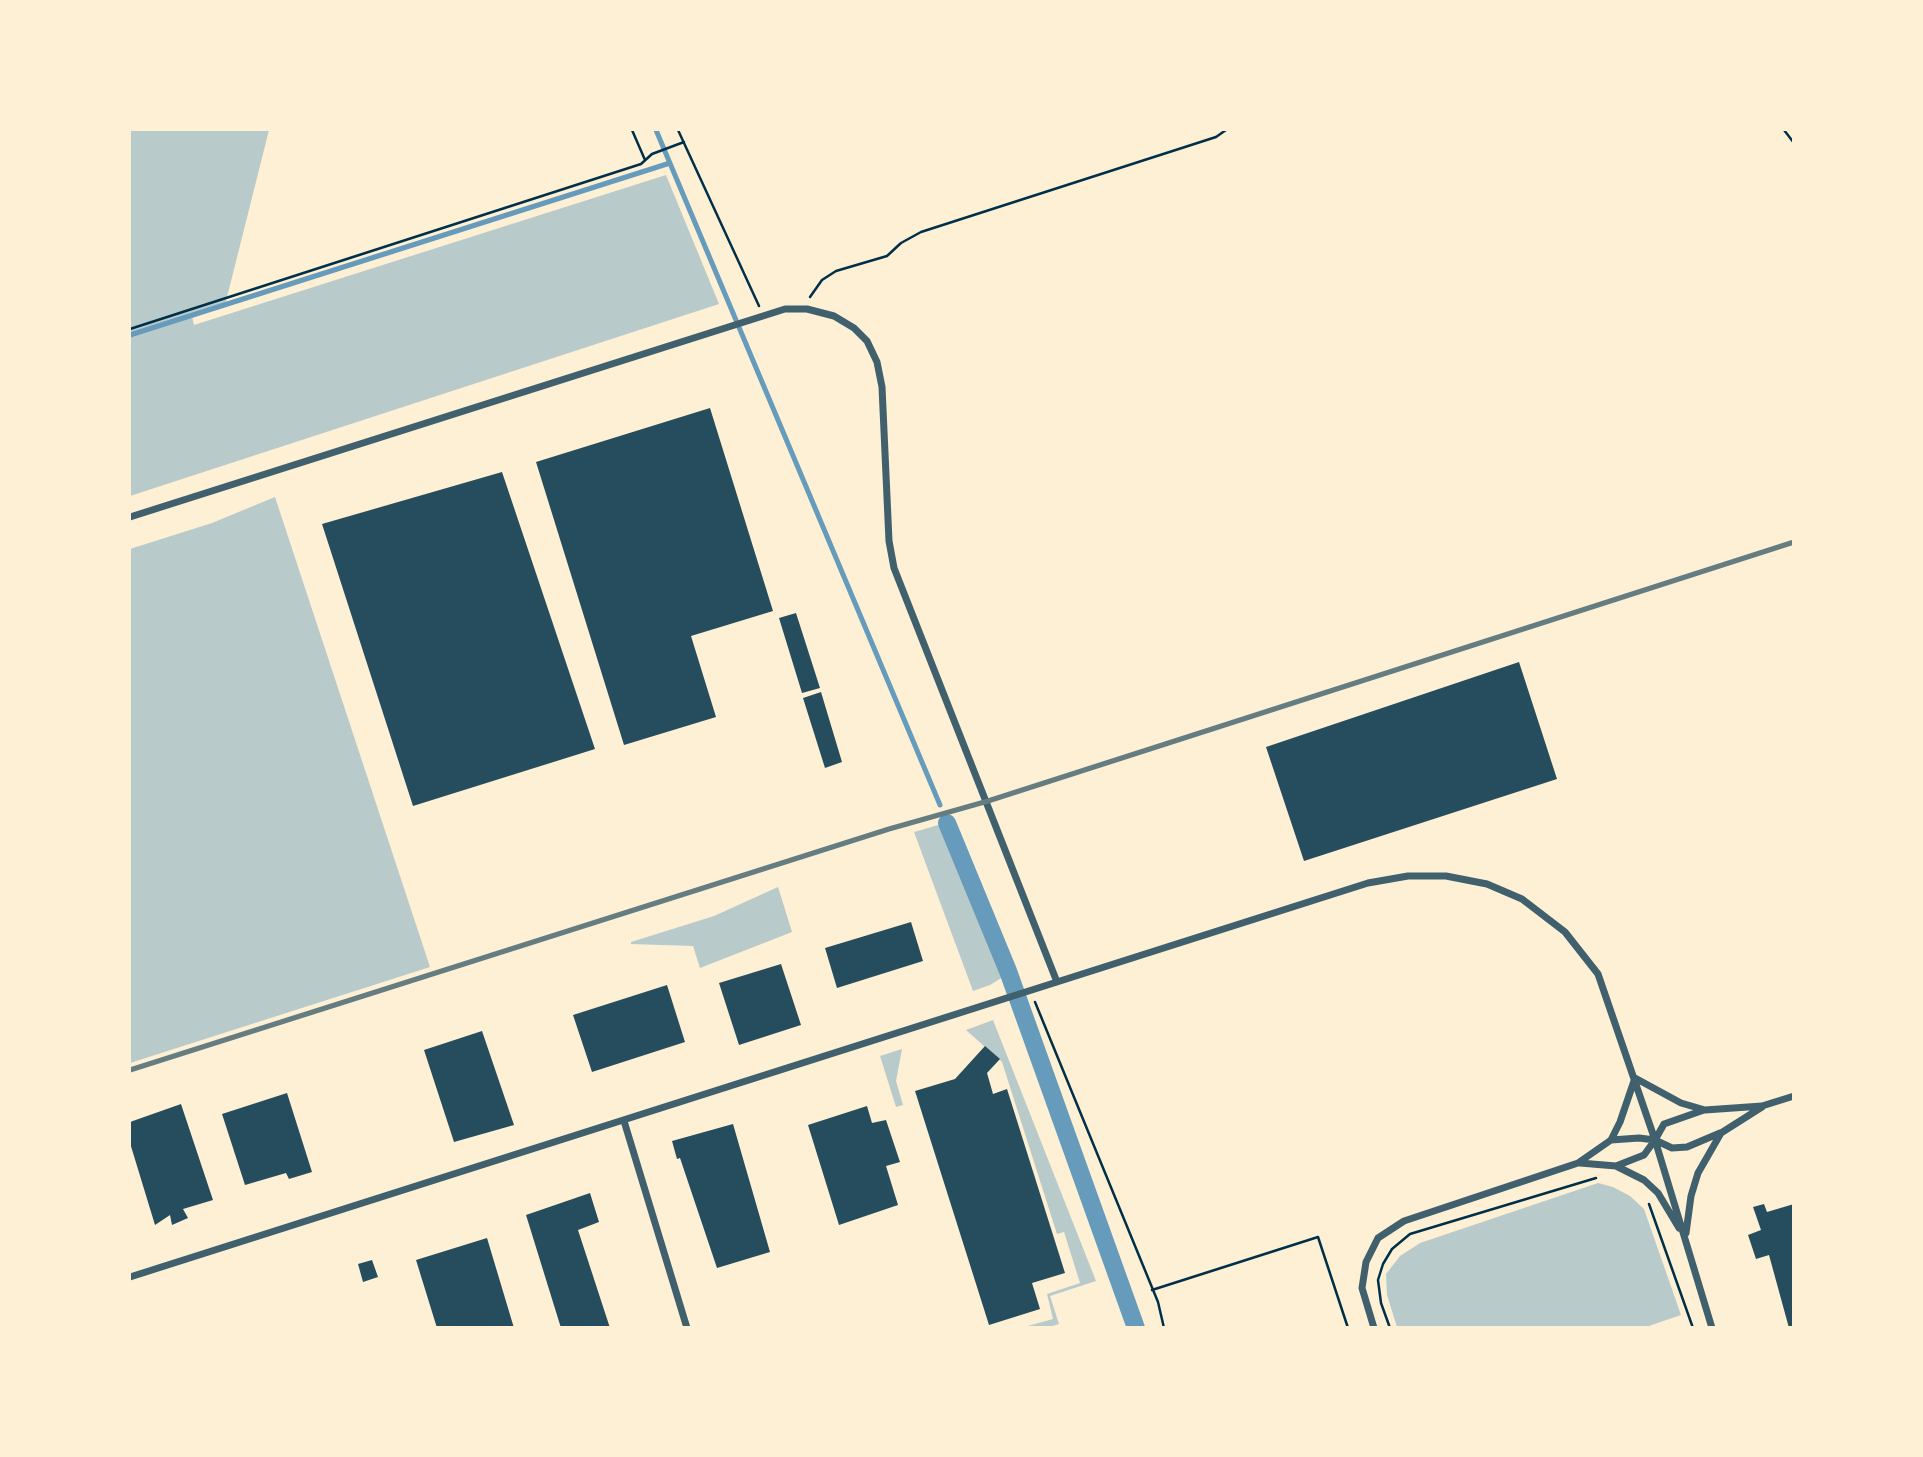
<!DOCTYPE html>
<style>
body{margin:0}
#map{position:relative;width:1923px;height:1457px;overflow:hidden;background:#fdf0d5;font-family:"Asap Condensed",sans-serif}
canvas{display:block}
.frame{position:absolute;inset:0;border:131px solid #fdf0d5;pointer-events:none}
</style>
<div id="map">
<canvas width="1923" height="1457"></canvas>
<div class="frame"></div>
</div>
<script>
const context = document.querySelector('canvas').getContext('2d');
context.lineJoin = 'round';
function fillPath(path, color) { context.fillStyle = color; context.fill(path, 'evenodd'); }
const poly = rows => new Path2D(rows.map(r => 'M' + r).join(''));
function stroke(path, color, width, dash) { context.strokeStyle = color; context.lineWidth = width; context.lineCap = dash ? 'butt' : 'round'; context.setLineDash(dash || []); context.stroke(path); }
fillPath(poly([
 [130,130,269,130,225,305,192,316,194,325,666,175,719,304,130,496],
 [275,497,430,967,130,1063,130,549,212,523],
 [942,824,1003,977,990,985,973,991,914,832],
 [778,887,792,932,700,968,693,946,631,944,631,942,714,916],
 [993,1020,1096,1281,1050,1296,1059,1324,1049,1327,1024,1327,1053,1319,1047,1294,1080,1283,1064,1232,1057,1234,1002,1062,966,1030],
 [902,1049,896,1081,903,1105,896,1107,880,1056],
 [1598,1183,1613,1187,1630,1196,1644,1209,1681,1315,1646,1327,1397,1327,1387,1295,1386,1274,1400,1256,1420,1243]
]), '#b9caca');
stroke(poly([
 [656,130,940,805],
 [130,335,670,163]
]), '#669bbc', 5);
stroke(poly([
 [947,823,1008,971,1136,1328]
]), '#669bbc', 18);
fillPath(poly([
 [710,408,773,611,691,636,716,717,624,745,536,462],
 [502,472,595,749,413,806,322,524],
 [796,613,820,688,802,693,779,618],
 [1519,662,1557,779,1304,861,1266,747],
 [821,692,842,762,825,768,803,698],
 [911,922,923,961,837,988,825,948],
 [781,964,801,1025,739,1045,719,983],
 [667,985,685,1042,592,1072,573,1015],
 [482,1031,514,1125,454,1142,424,1050],
 [985,1046,1000,1059,987,1073,993,1094,1007,1089,1065,1273,1032,1283,1040,1309,989,1325,915,1091,955,1079],
 [287,1093,312,1172,289,1179,286,1173,245,1185,222,1114],
 [181,1104,213,1200,183,1209,188,1218,172,1225,170,1215,155,1225,130,1143,130,1122],
 [867,1106,872,1123,886,1120,900,1162,886,1166,898,1205,839,1225,808,1125],
 [733,1124,770,1252,717,1268,680,1158,677,1159,672,1141],
 [590,1193,599,1222,578,1230,610,1328,561,1328,526,1215],
 [1764,1204,1767,1212,1794,1204,1794,1328,1789,1328,1769,1255,1756,1259,1748,1235,1761,1230,1753,1207],
 [487,1238,514,1328,437,1328,416,1260],
 [372,1260,378,1277,363,1282,358,1264]
]), '#264d5e');
stroke(poly([
 [632,130,645,160],
 [678,130,759,306],
 [1784,130,1794,143],
 [810,297,822,280,836,271,887,256,901,243,921,232,1216,137,1226,130],
 [130,329,641,164,652,154,684,142],
 [1035,1002,1158,1302,1164,1328],
 [1649,1204,1693,1328],
 [1152,1290,1318,1237,1348,1328],
 [1390,1328,1381,1303,1378,1280,1383,1264,1392,1249,1410,1234,1596,1178]
]), '#003049', 2.5);
stroke(poly([
 [130,517,785,309,807,309,834,316,854,328,867,341,877,362,882,387,889,541,894,568,1057,982],
 [624,1121,687,1328],
 [1611,1140,1639,1138,1655,1140,1672,1148,1687,1147,1720,1133],
 [1580,1163,1616,1166,1644,1180,1658,1193,1679,1228],
 [1616,1166,1644,1155,1655,1140,1664,1124,1704,1110],
 [1686,1233,1691,1196,1698,1173,1721,1133,1762,1107],
 [130,1277,1368,883,1408,876,1446,876,1487,884,1522,899,1565,932,1598,974,1655,1140,1712,1328],
 [1374,1328,1362,1288,1366,1262,1378,1238,1404,1221,1578,1163,1611,1140,1620,1122,1635,1078,1681,1103,1705,1110,1762,1106,1794,1096]
]), '#3f606c', 7);
stroke(poly([
 [130,1070,889,829,988,801,1794,542]
]), '#657d81', 5);
</script>
